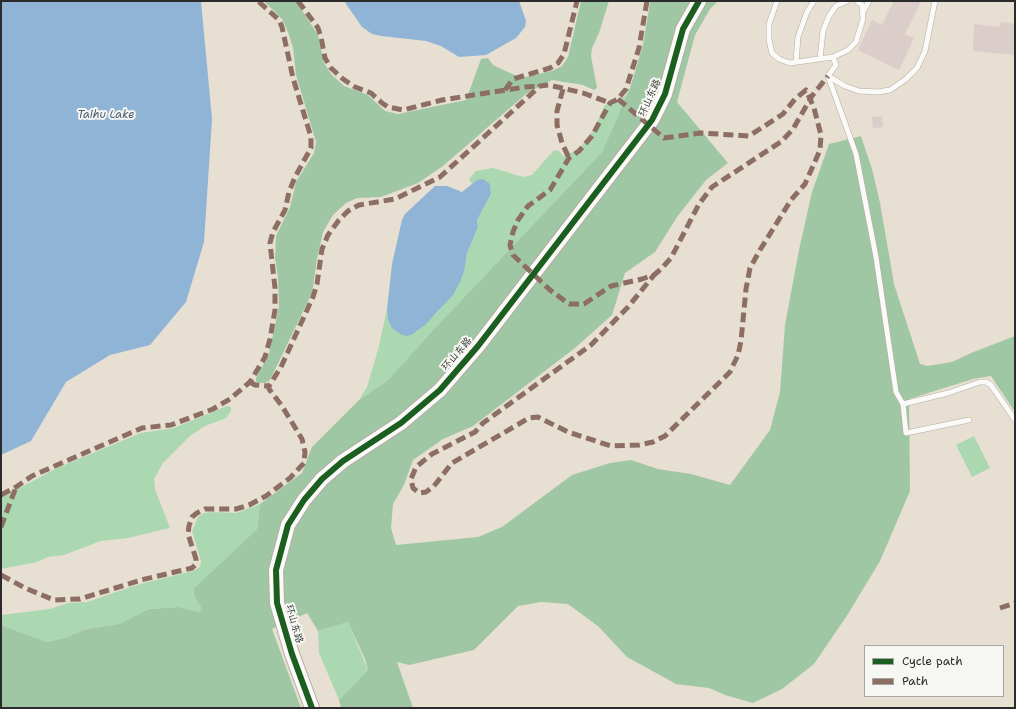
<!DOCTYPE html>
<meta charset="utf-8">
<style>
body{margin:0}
#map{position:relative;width:1016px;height:709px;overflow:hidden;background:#e7dfd1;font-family:"Shantell Sans",sans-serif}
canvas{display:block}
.frame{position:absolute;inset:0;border:2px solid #2b2b2b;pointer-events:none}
.legend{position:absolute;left:864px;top:645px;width:140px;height:52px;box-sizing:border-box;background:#f6f6f2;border:1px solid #a5a5a2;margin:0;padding:5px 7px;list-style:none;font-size:12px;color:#2b2b2b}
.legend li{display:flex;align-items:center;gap:8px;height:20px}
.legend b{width:20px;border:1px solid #a5a5a2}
</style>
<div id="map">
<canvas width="1016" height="709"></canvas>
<div class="frame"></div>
<ul class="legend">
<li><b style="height:5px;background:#1b5e20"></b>Cycle path</li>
<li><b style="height:5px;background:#8d6e63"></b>Path</li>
</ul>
</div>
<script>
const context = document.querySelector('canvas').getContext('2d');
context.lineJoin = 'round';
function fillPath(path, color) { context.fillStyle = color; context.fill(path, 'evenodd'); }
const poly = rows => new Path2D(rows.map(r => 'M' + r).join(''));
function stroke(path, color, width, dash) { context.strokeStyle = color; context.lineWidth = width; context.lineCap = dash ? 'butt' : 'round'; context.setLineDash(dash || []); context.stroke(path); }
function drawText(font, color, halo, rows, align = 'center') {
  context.font = font + ' "Shantell Sans","LXGW WenKai TC",sans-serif'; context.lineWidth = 4; context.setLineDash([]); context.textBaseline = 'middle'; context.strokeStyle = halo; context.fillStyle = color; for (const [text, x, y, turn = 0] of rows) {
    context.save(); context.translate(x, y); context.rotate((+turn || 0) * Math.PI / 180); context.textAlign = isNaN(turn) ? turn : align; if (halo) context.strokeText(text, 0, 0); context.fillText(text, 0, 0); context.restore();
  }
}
fillPath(poly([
 [630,88,602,152,434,329,388,380,359,400,367,387,378,350,387,309,388,320,417,331,438,312,464,272,467,253,478,227,477,220,491,194,477,180,472,184,469,179,476,171,493,168,523,177,532,175,554,150,559,151,563,156,573,152,582,145,594,129,605,105,613,105,625,96],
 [227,406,231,407,231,411,226,418,205,426,190,436,163,463,154,479,155,489,170,528,128,538,101,541,64,555,48,557,37,562,1,569,1,498,57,468,141,433,174,428],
 [974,436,990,468,972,477,956,445],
 [260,504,257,529,193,589,195,598,201,607,200,612,179,607,149,609,119,624,87,629,64,638,45,642,1,625,1,615,50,609,68,603,87,602,140,584,193,571,200,567,201,561,192,531,198,517,204,513,213,512,236,513],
 [348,622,368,670,339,700,319,653,318,631]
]), '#acd8b1');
fillPath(poly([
 [264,1,296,1,318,35,324,63,332,75,344,86,368,95,385,111,398,114,466,100,481,59,488,58,493,65,521,78,552,71,562,66,568,57,581,1,609,1,599,33,592,48,591,56,597,88,594,90,583,85,552,80,526,94,443,166,418,183,381,197,357,198,346,203,333,215,323,232,317,259,312,293,270,380,265,383,259,383,256,382,256,378,269,354,279,306,278,278,275,258,276,236,290,207,296,182,314,153,316,142,296,75,293,48,288,32,282,19],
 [652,1,718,1,710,9,695,35,677,102,728,163,706,180,677,217,655,252,625,273,612,315,575,348,473,426,443,439,413,460,404,485,393,504,391,528,396,545,478,537,502,527,572,475,610,463,631,460,658,469,691,474,730,485,770,430,780,392,785,325,799,250,812,192,829,144,861,136,872,169,880,203,894,284,920,364,927,366,952,362,971,353,1015,336,1015,412,991,376,973,379,909,399,910,491,880,561,848,614,814,664,782,689,753,703,725,695,709,688,676,684,627,657,599,627,568,604,541,602,518,606,474,650,409,665,397,662,413,708,341,708,339,700,368,670,365,659,348,622,318,631,307,613,272,629,301,708,1,708,1,625,46,642,64,638,87,629,119,624,149,609,179,607,200,612,201,607,195,598,193,589,257,529,260,504,302,473,312,447,359,400,388,380,434,329,602,152,630,88,643,45,650,3]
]), '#a0c7a4');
fillPath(poly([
 [1,1,201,1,212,119,204,242,186,302,150,345,110,355,66,382,31,441,1,455],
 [344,1,519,1,526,21,525,27,516,38,486,55,459,57,441,46,426,41,381,36,372,34,362,27],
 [483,179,490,184,491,194,477,220,478,227,467,253,464,272,459,284,453,295,425,325,411,335,406,336,400,334,392,328,388,320,387,309,392,264,402,220,405,214,435,186,447,186,462,192,477,180]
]), '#8fb4d6');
fillPath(poly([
 [894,1,921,1,905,34,914,38,899,70,858,50,872,20,882,25],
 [1001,22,1015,24,1015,55,973,51,974,24,1000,27],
 [882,116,883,127,873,128,872,117]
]), '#dbcdca');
const lane = poly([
 [777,1,769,24,769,40,772,53,779,59,790,63,833,57,848,50,856,42,863,19,862,5,857,1],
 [863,12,869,1],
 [833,57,836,65,828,76,856,154,876,257,896,392,903,404,906,433,969,420],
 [820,59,823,31,829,16,836,6,847,1],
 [796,62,798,37,807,12,814,1],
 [828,76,845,86,859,91,878,92,890,90,906,79,917,68,925,51,935,1],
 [903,404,948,393,980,382,986,382,991,385,1015,420]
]);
const secondary = poly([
 [312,708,292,654,277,603,276,570,288,525,304,500,322,479,343,461,401,423,440,390,478,346,652,120,665,94,683,29,699,1]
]);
stroke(lane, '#b2ada4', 6);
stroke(secondary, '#b2ada4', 16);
stroke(lane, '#fbfaf8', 5);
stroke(secondary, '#fbfaf8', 14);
stroke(poly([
 [298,1,318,28,321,37,325,58,331,68,343,79,355,87,371,93,382,103,388,107,403,110,442,100,525,87,540,86],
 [647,1,639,48,626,89,618,99,610,103,592,136,579,151,569,158,550,190,528,206,518,220,513,232,510,245,513,255,550,290,569,304,584,304,611,286,642,279,654,275,661,269,671,258,699,204,712,187,782,141,793,129,812,96,828,76],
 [563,89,557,111,557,125,562,143,569,158],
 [505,90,513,79,550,68,558,63,564,54,577,1],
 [618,99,664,138,701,133,749,136,783,114,795,99,806,90,814,108,821,135,820,150,805,184,791,200,760,250,750,268,746,289,741,341,738,355,730,372,665,436,653,442,639,445,611,446,568,432,538,417,529,418,452,463,434,486,426,492,419,493,413,488,411,479,416,467,432,454,475,432,483,423,591,345,628,307,654,275],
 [250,382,255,385,269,386],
 [1,495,16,487,32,476,142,428,171,425,213,409,230,399,250,382,265,357,270,339,275,310,275,288,270,243,273,232,285,210,289,192,295,177,311,148,311,137,293,78,282,27,279,20,258,1],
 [1,527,16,487],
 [1,575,25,588,54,600,80,599,141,580,192,568,196,564,196,559,188,534,189,526,192,517,197,513,205,509,236,509,249,505,266,496,290,478,304,463,305,452,302,439,282,406,269,389,269,386,281,367,313,297,317,284,322,249,328,235,339,220,348,211,359,205,395,199,440,177,540,86,549,85,583,93,610,103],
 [1000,608,1015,603]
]), '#8d6e63', 5, [10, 5]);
stroke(poly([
 [312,708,292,654,277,603,276,570,288,525,304,500,322,479,343,461,401,423,440,390,478,346,652,120,665,94,683,29,699,1]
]), '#1b5e20', 6);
drawText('10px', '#2b2b2b', '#f6f6f2', [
 ["环山东路",650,98,-65],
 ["环山东路",457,354,-49],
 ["环山东路",294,624,74]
]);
drawText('italic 11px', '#445b70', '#f6f6f2', [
 ["Taihu Lake",106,115]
]);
</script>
